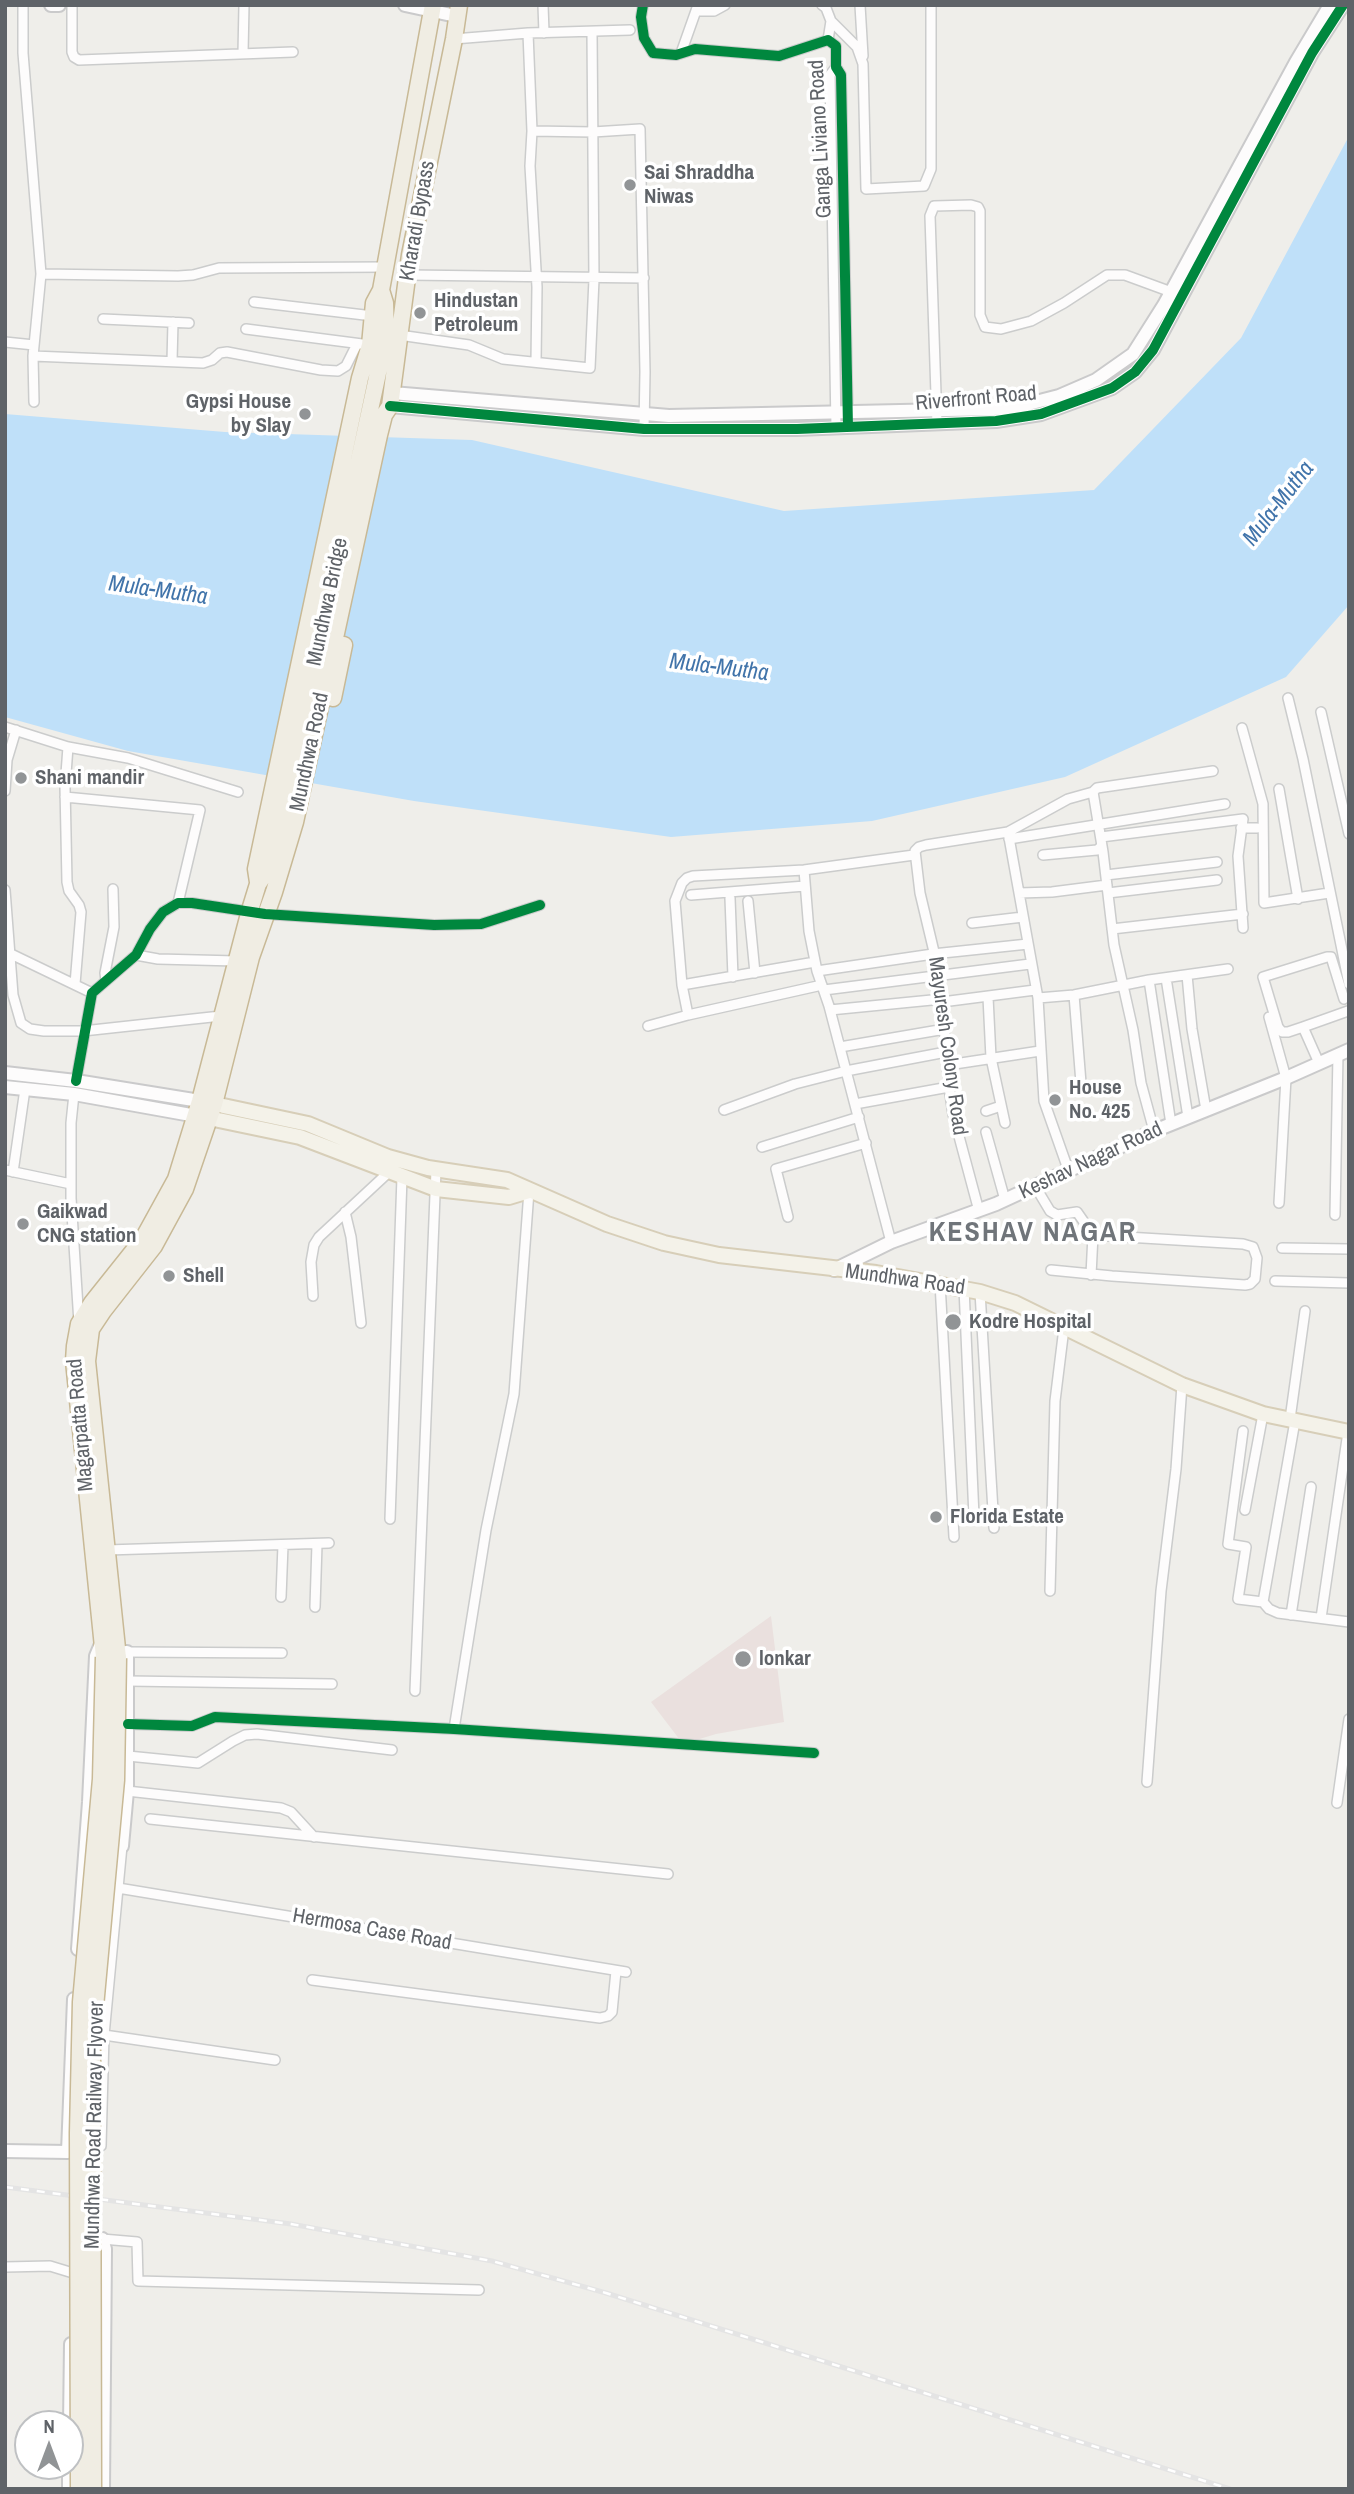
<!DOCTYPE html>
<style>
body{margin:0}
#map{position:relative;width:1354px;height:2494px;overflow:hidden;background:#efeeea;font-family:"Archivo Narrow",sans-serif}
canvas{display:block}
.frame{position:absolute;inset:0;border:7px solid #5f6368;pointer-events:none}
.north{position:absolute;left:14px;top:2410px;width:70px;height:70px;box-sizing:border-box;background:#fff;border:2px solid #bfc1c3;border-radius:50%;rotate:0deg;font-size:19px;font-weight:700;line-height:28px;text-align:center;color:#5f6368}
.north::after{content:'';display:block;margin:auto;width:24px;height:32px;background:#919496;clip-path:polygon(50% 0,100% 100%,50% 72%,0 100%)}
</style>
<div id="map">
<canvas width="1354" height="2494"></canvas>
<div class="frame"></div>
<div class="north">N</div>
</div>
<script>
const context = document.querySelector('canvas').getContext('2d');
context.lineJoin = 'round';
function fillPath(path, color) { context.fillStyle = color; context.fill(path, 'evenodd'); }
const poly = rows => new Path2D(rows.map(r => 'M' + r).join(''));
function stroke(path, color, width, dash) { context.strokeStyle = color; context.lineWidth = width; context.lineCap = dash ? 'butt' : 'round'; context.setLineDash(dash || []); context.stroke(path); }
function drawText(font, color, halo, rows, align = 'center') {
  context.font = font + ' "Archivo Narrow",sans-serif'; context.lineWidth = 7; context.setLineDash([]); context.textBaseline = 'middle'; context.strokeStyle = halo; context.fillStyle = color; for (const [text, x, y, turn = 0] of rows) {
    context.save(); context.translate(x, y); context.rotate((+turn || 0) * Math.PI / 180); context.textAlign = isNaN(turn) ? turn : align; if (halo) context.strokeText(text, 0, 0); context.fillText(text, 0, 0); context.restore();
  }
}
fillPath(poly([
 [771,1616,784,1722,716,1734,683,1744,651,1702]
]), '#eae0de');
fillPath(poly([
 [1349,136,1349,605,1286,677,1065,777,872,821,671,837,414,801,128,751,5,717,5,414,225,432,472,440,784,511,1094,490,1241,338]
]), '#bfe0f9');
const street = poly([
 [23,5,23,53,41,274,33,356,34,402],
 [72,5,72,52,74,57,79,60,293,52],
 [543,5,544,33],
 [643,5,641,17,644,38,653,53,676,55,695,49,779,56,828,40,836,46,836,67,841,75,848,427],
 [822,5,826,8,831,21,828,40],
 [860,5,863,56],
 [696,11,714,11,725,5],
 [831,21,857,47,863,64,866,189,924,186,931,169,931,5],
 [528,33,532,131,530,166,537,287,536,362],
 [454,39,528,33,630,30],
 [243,53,244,5],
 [681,53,698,5],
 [836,67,830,75,836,427],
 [532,131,593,132,640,129,645,372,644,429],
 [41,274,178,276,193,275,219,268,385,267],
 [408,275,644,278],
 [254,302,373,316],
 [103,319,189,323],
 [246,329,362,344],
 [399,335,469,345,503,359,590,368,594,279,592,32],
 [5,342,34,345],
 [33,356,203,363,212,360,220,353,227,352,321,370,338,371,346,366,357,344],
 [172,361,173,322],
 [937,424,930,216,934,206,971,205,978,207,980,211,980,315,985,327,1001,329,1031,321,1064,303,1107,275,1125,275,1174,293],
 [1288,698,1303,759,1349,984],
 [1321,712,1349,834],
 [5,727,68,747,128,758,238,792],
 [1242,728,1263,804,1264,903,1329,893],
 [68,747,65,787,67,882,69,891,79,905,81,912,75,984],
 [1279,789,1298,899],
 [5,791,7,760,16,730],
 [65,797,200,810,178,903],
 [1241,828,1257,828],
 [1008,832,1038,998,1044,1101,1069,1172],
 [1101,837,1243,819,1238,856,1243,928],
 [1009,839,1225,804],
 [1043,855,1097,850,1102,846],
 [804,870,809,931,817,971,829,1006,891,1242],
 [1106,875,1217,862],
 [5,890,13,995,21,1023,30,1029,44,1031,83,1031,221,1016],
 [1019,893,1052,892,1107,885],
 [1108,893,1217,880],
 [691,895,805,886],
 [730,898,733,977],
 [748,901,755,973],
 [972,923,1023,917],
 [1112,929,1243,914],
 [11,954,92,993],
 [136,955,158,959,236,961],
 [817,971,933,954,1028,944],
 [1187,975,1192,1029,1206,1110],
 [1166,978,1188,1117],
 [1149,980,1171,1124],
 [106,981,105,973,114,927,113,889],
 [682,985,815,962],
 [824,990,1030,964],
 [1074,995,1081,1083],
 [988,997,991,1058,1005,1123],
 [1038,998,1074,995,1149,980,1228,969],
 [942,1002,1035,990],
 [830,1010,942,999],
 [688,1015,682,985,675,901,682,883,687,878,693,876,804,870,914,855],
 [1269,1017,1286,1078,1279,1203],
 [648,1026,688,1015,822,985],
 [1303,1027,1288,1032,1282,1032,1278,1027,1263,977,1327,957,1331,957,1344,999],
 [840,1047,945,1029],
 [1319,1063,1303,1027,1348,1011],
 [948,1065,1040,1051],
 [76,1081,92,993,136,955,150,929,163,912,178,903,192,903,265,914,434,925,481,924,540,905],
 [74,1094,71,1123,71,1198,79,1323],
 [855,1104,949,1087],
 [724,1110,795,1084,846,1071,946,1052],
 [986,1111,1001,1106],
 [1154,1131,1141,1083,1133,1030,1114,945,1103,852,1093,792,1097,788,1213,771],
 [986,1132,1005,1200],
 [762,1147,859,1117],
 [5,1170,71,1184],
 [13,1172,25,1089],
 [1035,1186,1050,1211,1057,1215,1077,1212,1093,1235,1243,1244,1253,1247,1257,1258,1255,1279,1250,1284,1245,1285,1112,1276,1051,1270],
 [979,1211,953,1114,949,1087,940,977,920,893,915,851,919,847,926,845,1008,832,1068,799,1093,792],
 [345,1212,351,1237,361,1323],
 [1335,1215,1338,1054],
 [788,1217,776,1169,866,1143],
 [1282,1248,1349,1249],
 [1091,1275,1093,1235],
 [1275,1281,1349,1283],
 [940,1283,954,1537],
 [964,1288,974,1517],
 [980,1292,994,1528],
 [313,1296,311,1262,314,1245,319,1237,390,1171],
 [1290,1419,1305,1311],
 [1295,1421,1263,1602,1269,1609,1278,1613,1349,1622],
 [1243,1431,1228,1544,1246,1547,1238,1599,1263,1602],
 [1245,1510,1263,1414],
 [390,1519,402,1177],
 [107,1550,329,1543],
 [1050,1591,1055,1401,1064,1328],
 [281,1597,283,1545],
 [315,1607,317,1544],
 [1291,1615,1311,1487],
 [1321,1618,1348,1432],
 [127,1652,282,1653],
 [128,1681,332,1684],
 [415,1691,436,1170],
 [128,1724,192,1726,215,1717,454,1729,814,1753],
 [454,1729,486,1530,514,1394,529,1191],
 [128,1756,198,1763,233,1741,245,1735,257,1734,392,1750],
 [1147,1782,1161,1591,1176,1469,1182,1385],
 [127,1791,281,1808,291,1812,314,1837],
 [1337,1803,1349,1719],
 [150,1819,668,1874],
 [118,1888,626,1972],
 [312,1980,600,2018,608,2016,612,2012,616,1971],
 [104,2035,275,2060],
 [101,2146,104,2035,122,1846],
 [102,2239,137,2242,138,2281,479,2290],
 [5,2267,50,2266,73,2273]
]);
const secondary = poly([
 [51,5,59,5],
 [405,5,456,16],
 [392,393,669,416,993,409,1024,405,1059,396,1096,380,1133,354,1164,305,1296,62,1330,5],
 [390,406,644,429,797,429,996,421,1041,414,1112,388,1135,372,1153,350,1312,53,1343,5],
 [5,1073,76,1081,206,1102],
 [5,1087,74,1094,202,1117],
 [834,1270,891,1242,996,1204,1154,1131,1286,1078,1349,1050],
 [104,1845,122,1846,127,1791,127,1652,118,1653],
 [78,1949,89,1802,96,1656,101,1644],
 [5,2151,68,2152,74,1999],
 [86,2239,102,2239,105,2249,103,2489],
 [70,2424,71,2344],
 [69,2489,69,2466]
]);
const primary = poly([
 [214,1104,308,1124,388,1157,428,1168,507,1180,607,1224,664,1243,719,1255,876,1273,980,1292,1015,1303,1182,1385,1263,1414,1349,1432],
 [209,1118,300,1137,436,1189,509,1197,529,1191]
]);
const highway = poly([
 [333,698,344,645],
 [258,882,256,869,360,378,370,345,374,303,381,290],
 [104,1657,74,1361,75,1346,79,1324,92,1303,143,1239,176,1179,200,1101,250,910,258,884,266,872,281,819,386,336,385,303,381,290,433,5],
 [118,1658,87,1361,91,1329,103,1311,154,1246,185,1189,214,1104,251,957,274,892,295,822,379,435,384,415,390,406,410,255,454,39,459,5]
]);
stroke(street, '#cbcccc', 12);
stroke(secondary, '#cacacb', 16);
stroke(primary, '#d7ceb8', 18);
stroke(highway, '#c8b996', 19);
stroke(street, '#fdfcfc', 9);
stroke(secondary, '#fdfcfc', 12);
stroke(primary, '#f4f2e9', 14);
stroke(highway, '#f0ede3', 16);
const rail = poly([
 [5,2187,291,2224,492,2261,606,2293,1230,2489]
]);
stroke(rail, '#e4e4e4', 5);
stroke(rail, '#fff', 2.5, [8]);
const highwayBridge = poly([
 [79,2489,78,2133,81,2002,101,1779,104,1657],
 [93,2489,92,2039,116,1780,118,1658]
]);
stroke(highwayBridge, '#c8b996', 19, []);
stroke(highwayBridge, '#f0ede3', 16);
stroke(poly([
 [643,5,641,17,644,38,653,53,676,55,695,49,779,56,828,40,836,46,836,67,841,75,848,427],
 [390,406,644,429,797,429,996,421,1041,414,1112,388,1135,372,1153,350,1312,53,1343,5],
 [76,1081,92,993,136,955,150,929,163,912,178,903,192,903,265,914,434,925,481,924,540,905],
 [128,1724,192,1726,215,1717,454,1729,814,1753]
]), '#00873e', 10);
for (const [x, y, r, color] of [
 [630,185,7,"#919496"],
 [420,313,7,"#919496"],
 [305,414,7,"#919496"],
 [21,778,7,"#919496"],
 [1055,1100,7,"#919496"],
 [23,1224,7,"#919496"],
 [169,1276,7,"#919496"],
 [953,1322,9,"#919496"],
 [936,1517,7,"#919496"],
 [743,1659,9,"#919496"]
]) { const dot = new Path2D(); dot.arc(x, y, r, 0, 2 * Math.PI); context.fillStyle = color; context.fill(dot); stroke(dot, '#fff', 2.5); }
drawText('21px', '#5f6368', '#fff', [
 ["Ganga Liviano Road",821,139,-93],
 ["Kharadi Bypass",418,221,-80],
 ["Riverfront Road",976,399,-5],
 ["Mundhwa Bridge",328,602,-78],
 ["Mundhwa Road",310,752,-78],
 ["Mayuresh Colony Road",947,1046,82],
 ["Keshav Nagar Road",1091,1161,-25],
 ["Mundhwa Road",905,1280,8],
 ["Magarpatta Road",81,1425,-95],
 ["Hermosa Case Road",372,1930,10],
 ["Mundhwa Road Railway Flyover",95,2125,-89]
]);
drawText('bold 21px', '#5f6368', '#fff', [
 ["Sai Shraddha",644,173],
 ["Niwas",644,197],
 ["Hindustan",434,301],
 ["Petroleum",434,325],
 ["Gypsi House",291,402,"right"],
 ["by Slay",291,426,"right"],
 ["Shani mandir",35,778],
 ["House",1069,1088],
 ["No. 425",1069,1112],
 ["Gaikwad",37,1212],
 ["CNG station",37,1236],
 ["Shell",183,1276],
 ["Kodre Hospital",969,1322],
 ["Florida Estate",950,1517],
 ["lonkar",759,1659]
], 'left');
drawText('italic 23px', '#4174aa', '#fff', [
 ["Mula-Mutha",1279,504,-52],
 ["Mula-Mutha",158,591,8],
 ["Mula-Mutha",719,668,7]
]);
context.letterSpacing = '2px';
drawText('bold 28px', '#70757a', '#fff', [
 ["KESHAV NAGAR",1033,1233]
]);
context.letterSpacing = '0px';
</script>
